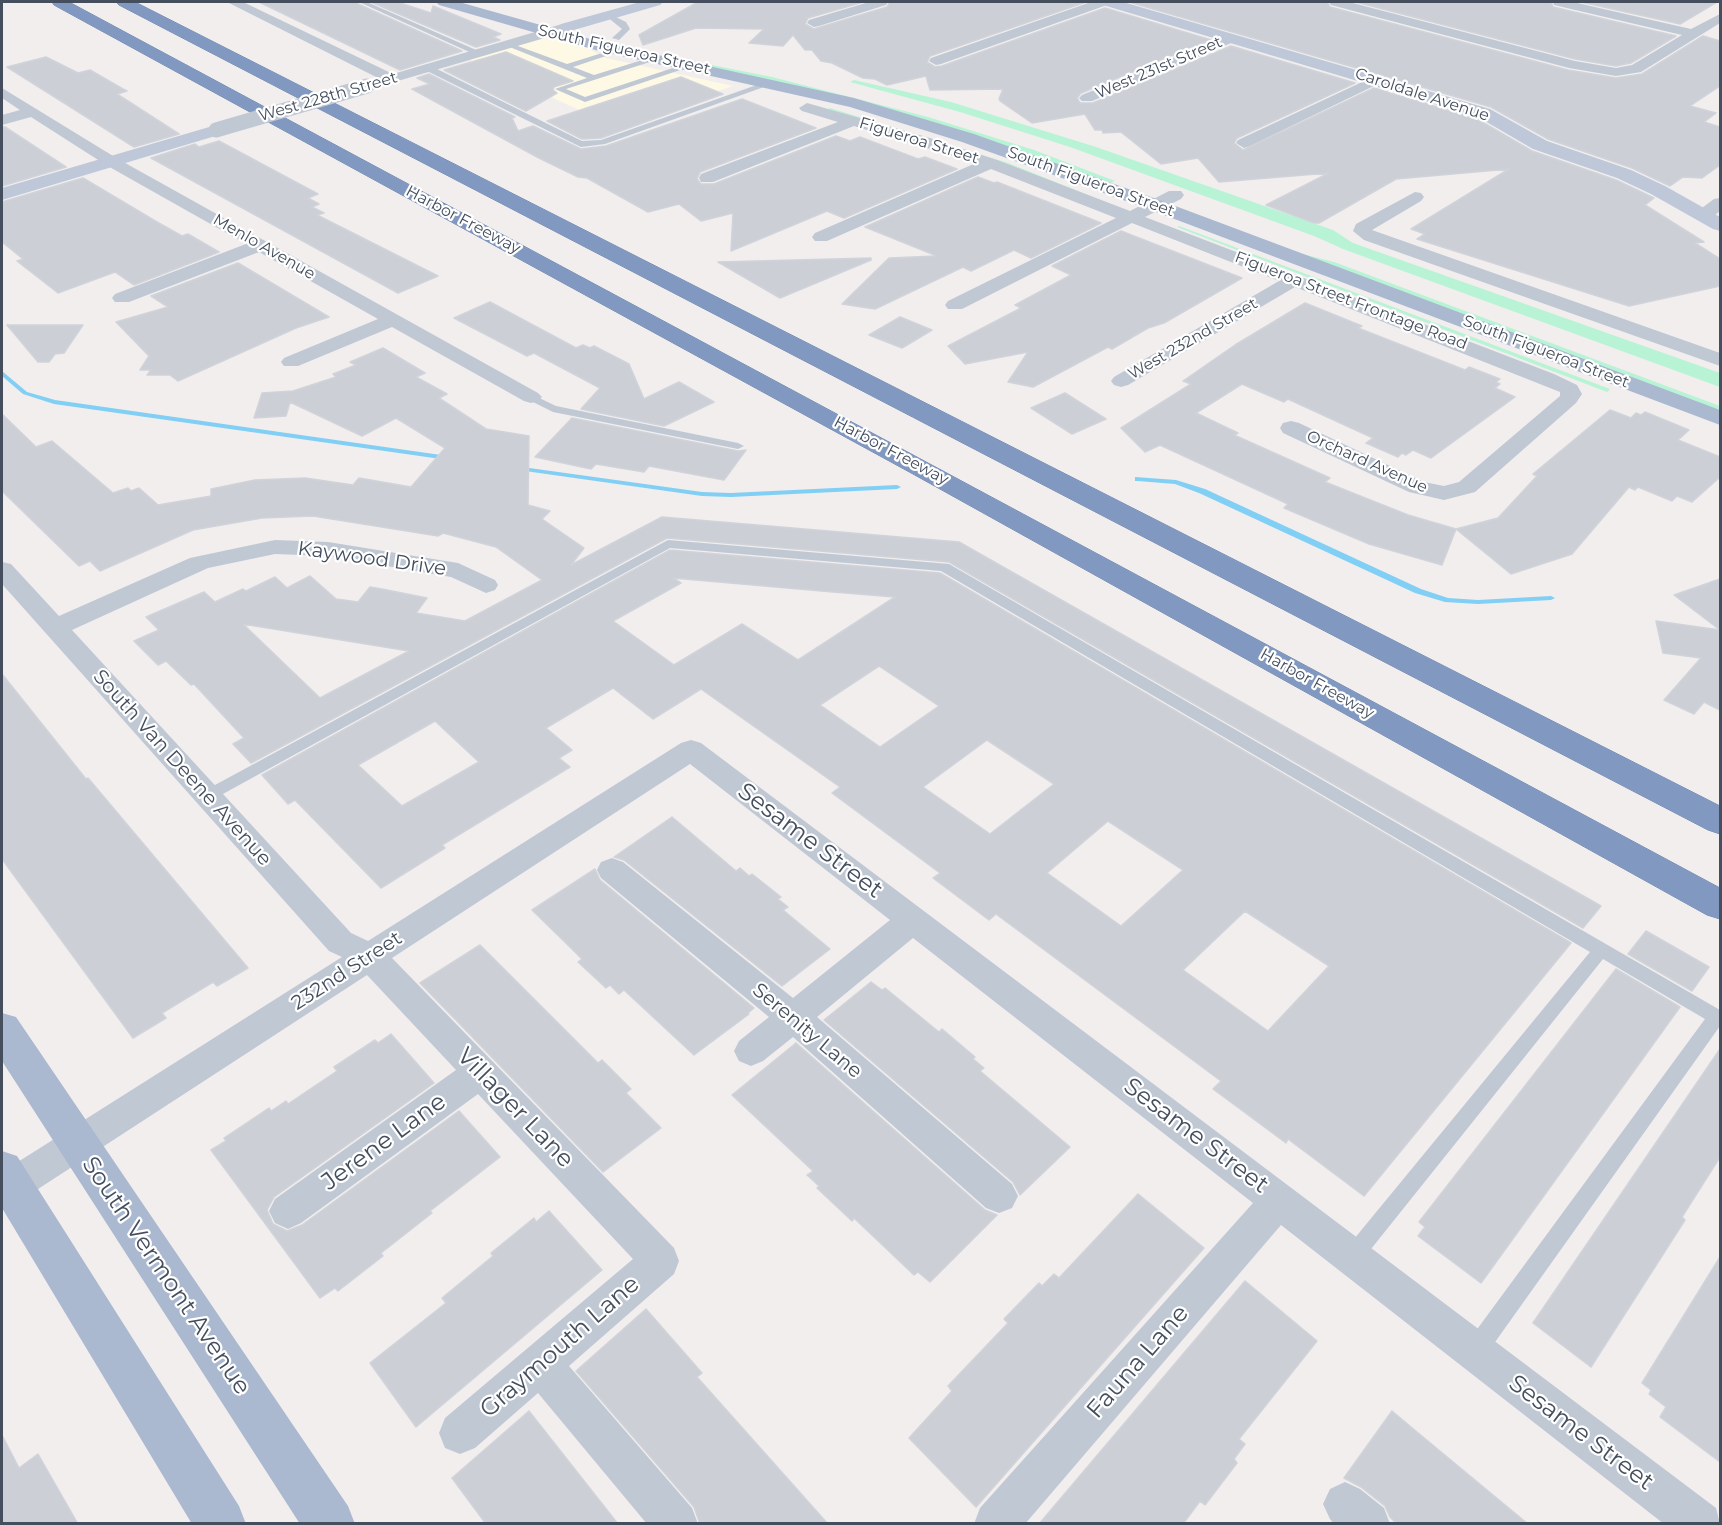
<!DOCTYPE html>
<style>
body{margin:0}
#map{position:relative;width:1722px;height:1525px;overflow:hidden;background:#f1eeed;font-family:Montserrat,sans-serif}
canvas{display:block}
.frame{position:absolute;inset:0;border:3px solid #444e5d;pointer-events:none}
</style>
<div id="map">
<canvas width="1722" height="1525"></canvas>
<div class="frame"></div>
</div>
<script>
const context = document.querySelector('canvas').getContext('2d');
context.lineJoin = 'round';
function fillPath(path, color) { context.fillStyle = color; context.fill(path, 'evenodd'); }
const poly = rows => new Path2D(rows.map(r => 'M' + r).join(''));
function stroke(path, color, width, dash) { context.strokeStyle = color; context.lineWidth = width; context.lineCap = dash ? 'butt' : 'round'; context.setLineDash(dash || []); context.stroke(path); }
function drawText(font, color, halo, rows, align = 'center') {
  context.font = font + ' Montserrat,sans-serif'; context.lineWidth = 4.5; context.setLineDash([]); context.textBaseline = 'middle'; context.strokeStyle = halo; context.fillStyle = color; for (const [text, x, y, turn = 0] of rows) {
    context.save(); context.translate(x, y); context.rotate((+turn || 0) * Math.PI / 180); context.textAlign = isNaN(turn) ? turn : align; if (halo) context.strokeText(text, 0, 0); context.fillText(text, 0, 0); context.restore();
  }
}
fillPath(poly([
 [556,31,606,58,733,86,614,126,466,58]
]), '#fdf9e5');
fillPath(poly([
 [676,58,772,77,928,117,1034,150,1115,181,1110,183,1024,152,675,60],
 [854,80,951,102,1096,147,1333,230,1353,243,1720,373,1720,387,1343,249,1314,236,1070,147,960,112,850,82],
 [830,108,1008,163,1108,203,947,144,828,109],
 [1179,226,1610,389,1607,392,1177,227],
 [1287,250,1334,262,1720,406,1720,412]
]), '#b8f3d5');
fillPath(poly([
 [2,371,27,392,55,400,448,456,452,458,448,460,54,404,23,394,2,376,2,371],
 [515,466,702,492,731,493,897,485,901,487,897,489,731,497,702,496,518,470,514,468,515,466],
 [1135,477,1176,480,1205,489,1421,589,1448,598,1478,600,1551,596,1555,598,1551,600,1478,604,1445,602,1415,593,1199,493,1175,484,1138,481,1135,481,1135,477]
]), '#81cff4');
const building = poly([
 [259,2,357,2,358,4,462,51,400,70,259,2],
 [371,2,397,2,431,13,433,6,501,34,493,37,500,40,476,47,371,2],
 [698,2,863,2,808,18,805,24,814,29,887,7,890,2,1086,2,930,56,927,62,935,67,942,66,1105,8,1211,40,1081,93,1077,98,1080,103,1093,103,1231,46,1355,83,1237,138,1234,143,1243,150,1374,88,1477,119,1532,151,1616,180,1654,198,1645,205,1704,242,1695,243,1720,259,1720,286,1629,306,1417,239,1425,234,1411,229,1509,169,1396,179,1319,223,1314,223,1266,205,1329,173,1219,182,1198,158,1161,164,1121,132,1103,133,1102,130,1095,130,1085,114,1032,123,1000,101,999,99,1003,89,930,90,926,76,887,85,875,79,863,78,832,63,821,61,812,50,805,50,793,35,783,46,749,43,764,29,696,28,643,45,639,35,698,2],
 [1129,2,1327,2,1330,7,1568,70,1616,78,1642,74,1703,36,1720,41,1720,86,1690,106,1716,113,1704,122,1720,127,1720,165,1702,178,1683,177,1670,186,1632,168,1548,139,1491,107,1129,2],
 [1356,2,1551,2,1553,7,1676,36,1631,63,1616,66,1575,59,1356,2],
 [1581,2,1717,2,1680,24,1581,2],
 [506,52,573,81,554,87,553,90,557,93,526,111,444,70,506,52],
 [46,57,78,73,90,70,123,89,127,91,117,94,179,134,134,147,7,67,46,57],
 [429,74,515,117,512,118,518,131,533,126,581,149,606,146,742,99,816,128,700,172,697,179,701,184,714,184,836,136,850,141,860,137,918,159,925,157,957,169,844,218,827,211,731,251,733,213,701,221,679,204,648,212,587,178,578,177,537,157,412,89,430,84,417,78,429,74],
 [681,77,723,94,601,138,582,139,547,121,681,77],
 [2,127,5,127,66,167,2,186,2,127],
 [219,141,318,194,308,198,319,204,312,207,324,213,317,215,438,276,398,293,151,158,195,144,199,147,219,141],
 [978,177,994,183,997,182,1101,223,1031,258,1014,250,971,271,963,267,875,309,842,304,889,258,937,256,865,227,978,177],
 [83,178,157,222,182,236,188,234,219,252,134,285,115,272,58,293,17,261,23,259,2,242,2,202,83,178],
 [1121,231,1242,278,1164,323,1148,328,1112,349,1108,347,1033,387,1008,382,1028,352,965,364,948,346,1021,308,1015,305,1071,275,1052,266,1121,231],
 [871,258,871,260,780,298,718,262,871,258],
 [238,263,329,317,296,328,178,381,170,375,147,375,151,370,140,370,149,356,116,322,168,307,151,296,238,263],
 [490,302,576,348,583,345,590,348,594,346,629,364,644,399,679,382,714,402,664,426,581,409,600,388,534,353,527,356,454,318,490,302],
 [1305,303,1362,326,1358,328,1465,370,1469,367,1500,379,1496,382,1500,384,1495,388,1515,397,1431,458,1413,450,1406,455,1402,453,1398,457,1366,443,1373,438,1288,399,1284,402,1242,384,1196,413,1238,433,1234,435,1330,478,1325,482,1408,515,1456,529,1442,565,1369,544,1284,508,1288,504,1160,445,1145,452,1121,428,1191,384,1183,381,1235,345,1305,303],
 [900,317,932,330,902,348,869,335,900,317],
 [7,325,83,325,64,353,55,354,49,362,38,362,7,325],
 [383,348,425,373,416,377,447,394,439,398,486,429,529,436,528,505,550,511,542,519,584,548,571,565,662,517,959,542,1601,906,1583,928,949,562,667,538,251,763,233,744,244,738,194,684,191,685,166,661,158,665,134,641,159,630,146,617,204,592,215,602,243,589,246,591,275,577,287,588,310,576,336,599,358,602,370,587,382,589,427,598,416,613,465,621,542,580,496,547,443,533,438,536,313,516,262,518,193,530,100,571,90,561,79,566,2,491,2,414,36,447,52,441,113,493,128,488,131,491,139,488,158,505,211,496,211,489,255,480,305,478,353,485,359,478,411,487,445,448,396,418,362,436,290,402,286,416,254,418,262,393,293,391,336,377,333,374,356,365,350,362,383,348],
 [243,624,409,651,320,698,243,624],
 [1065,393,1106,419,1072,434,1031,408,1065,393],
 [1610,410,1631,418,1636,413,1641,415,1645,412,1689,430,1678,440,1720,457,1720,477,1692,502,1677,496,1672,501,1638,487,1635,490,1629,487,1572,554,1511,574,1456,529,1498,518,1537,476,1533,474,1610,410],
 [572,418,738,451,746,450,724,480,649,466,644,472,596,464,591,469,535,457,572,418],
 [670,550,940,573,1571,943,1364,1196,1288,1139,1286,1143,1213,1089,1221,1081,996,914,989,920,933,878,940,873,832,793,840,787,701,689,653,719,613,688,546,728,572,750,559,758,570,767,442,845,445,848,381,888,295,800,288,804,262,775,670,550],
 [673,578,833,592,895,597,798,660,742,624,674,665,613,621,681,583,673,578],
 [879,666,939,706,880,747,820,705,879,666],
 [435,721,479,762,402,806,358,765,435,721],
 [987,740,1054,784,990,834,923,787,987,740],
 [1108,821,1183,870,1121,926,1047,873,1108,821],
 [1245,911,1329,966,1268,1031,1183,970,1245,911],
 [1720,579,1720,630,1674,595,1720,579],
 [1656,621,1720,630,1720,710,1704,702,1694,714,1664,700,1701,658,1663,653,1656,621],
 [2,674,86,779,88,778,248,968,217,986,213,982,162,1013,166,1018,133,1038,2,859,2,674],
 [672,817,736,871,740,868,749,876,752,874,781,897,778,899,788,907,783,910,830,949,782,986,624,860,614,857,672,817],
 [595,869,600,880,754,1008,748,1013,749,1014,694,1055,624,990,619,994,610,985,606,988,578,962,582,959,573,950,532,910,595,869],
 [1646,931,1709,967,1692,991,1628,954,1646,931],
 [480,945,598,1063,602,1060,631,1089,626,1093,661,1128,603,1172,420,983,480,945],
 [1616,969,1680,1007,1481,1283,1418,1236,1425,1227,1419,1222,1616,969],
 [871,982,882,990,885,988,939,1032,942,1029,975,1057,973,1059,984,1068,980,1071,1070,1147,1020,1195,1013,1182,824,1020,871,982],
 [391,1034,434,1083,274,1197,267,1210,273,1224,287,1231,302,1225,459,1111,500,1157,430,1211,432,1213,381,1253,383,1256,338,1291,335,1288,320,1298,211,1150,226,1141,224,1138,269,1108,271,1111,286,1101,288,1104,337,1071,334,1067,375,1040,378,1043,391,1034],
 [796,1043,985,1210,997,1215,930,1282,918,1272,914,1275,854,1218,852,1221,817,1188,819,1186,807,1175,813,1171,732,1095,796,1043],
 [1720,1049,1720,1157,1682,1217,1685,1220,1591,1367,1533,1323,1720,1049],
 [1138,1194,1204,1248,976,1507,909,1438,952,1391,948,1386,1008,1323,1004,1319,1039,1283,1042,1286,1054,1274,1059,1278,1138,1194],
 [549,1211,602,1270,416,1427,370,1363,446,1303,442,1298,493,1256,491,1253,534,1218,536,1222,549,1211],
 [1720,1257,1720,1462,1660,1417,1666,1407,1649,1394,1651,1390,1642,1383,1720,1257],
 [1245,1281,1317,1341,1239,1439,1245,1444,1234,1459,1237,1463,1205,1505,1200,1501,1183,1524,1039,1524,1245,1281],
 [646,1309,702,1373,697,1377,828,1524,700,1524,694,1507,576,1371,646,1309],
 [529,1411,618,1524,486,1524,452,1478,529,1411],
 [1392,1411,1417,1432,1528,1524,1397,1524,1390,1517,1385,1506,1361,1487,1344,1478,1392,1411],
 [2,1435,19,1468,38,1454,78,1524,2,1524,2,1435]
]);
fillPath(building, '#cccfd6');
stroke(building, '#d1d3da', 1.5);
const highway = poly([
 [52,2,69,2,1720,888,1720,919,1707,915,913,474,54,5,52,2],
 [116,2,135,2,1720,806,1720,834,1708,830,119,5,116,2]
]);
stroke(highway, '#6c84ad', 1);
fillPath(poly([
 [359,2,367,2,483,53,476,55,359,2],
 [606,14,610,14,626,22,630,29,619,40,612,38,622,29,606,16,606,14],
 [507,42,567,64,618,48,618,52,573,67,594,75,652,57,659,59,566,89,585,97,685,64,692,66,585,102,555,89,587,78,507,46,507,42],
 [425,66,431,66,582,141,601,140,768,81,775,83,605,144,581,147,425,70,425,66],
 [531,394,556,406,738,443,744,446,738,449,553,412,527,399,527,395,531,394],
 [668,540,949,564,1720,1010,1720,1026,1483,1359,1475,1362,1467,1359,1464,1351,1467,1343,1705,1019,1603,959,1359,1264,1352,1267,1345,1264,1342,1257,1345,1250,1590,952,941,571,670,548,212,800,202,800,199,796,202,792,668,540]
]), '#c0c8d4');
fillPath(poly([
 [227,2,243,2,393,74,562,24,572,24,574,27,572,30,367,90,360,86,362,83,378,78,227,2],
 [869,2,888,2,886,5,819,26,814,27,807,23,809,20,869,2],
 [1091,2,1109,2,1107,5,941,64,936,65,929,61,931,58,1091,2],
 [1329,2,1349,2,1575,61,1616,68,1632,65,1682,35,1554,5,1553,2,1573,2,1691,29,1720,14,1720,23,1641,72,1616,76,1569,68,1331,5,1329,2],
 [1231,34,1238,38,1236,41,1092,101,1082,101,1079,98,1082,95,1231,34],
 [1375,76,1380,77,1382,80,1380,83,1250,146,1244,148,1236,143,1238,140,1375,76],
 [2,88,118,159,538,393,542,397,538,401,531,403,524,401,392,327,298,366,284,366,281,362,284,358,378,319,259,252,129,302,115,302,112,298,115,294,246,244,106,165,31,117,2,125,2,115,20,110,2,98,2,88],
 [807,103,930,138,997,160,1130,211,1169,191,1181,191,1184,195,1181,199,1145,217,1554,374,1577,385,1582,394,1576,403,1475,492,1444,500,1409,492,1283,433,1280,428,1283,423,1291,421,1299,423,1424,482,1444,486,1459,482,1560,396,1560,392,1295,287,1128,385,1121,387,1114,385,1111,381,1114,377,1279,281,1132,223,962,309,948,309,945,305,948,301,1116,218,991,169,827,241,815,241,812,237,815,233,976,163,854,126,713,182,701,182,699,178,701,174,838,122,802,111,799,108,807,103],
 [1415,192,1421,193,1424,197,1421,201,1372,230,1720,353,1720,366,1364,240,1353,231,1356,224,1415,192],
 [1720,198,1720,211,1710,219,1698,219,1695,215,1698,211,1714,199,1720,198],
 [275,540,328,542,458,563,495,580,498,585,495,590,486,593,451,577,328,556,275,554,208,568,72,630,351,933,368,941,681,743,691,740,701,743,1716,1508,1720,1524,1664,1524,1281,1225,1025,1524,974,1524,980,1508,1253,1203,913,938,817,1017,1012,1184,1018,1196,1012,1208,999,1213,986,1208,793,1037,763,1061,751,1066,739,1061,734,1051,739,1041,769,1017,601,878,597,870,601,862,612,858,623,862,793,998,890,920,690,764,392,958,674,1248,679,1261,674,1274,569,1366,692,1508,698,1524,647,1524,538,1393,475,1448,460,1454,445,1448,439,1433,445,1418,633,1259,478,1094,301,1223,288,1229,275,1223,269,1211,275,1199,456,1070,367,975,15,1204,2,1209,2,1172,342,957,329,951,2,584,2,562,11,564,59,616,190,558,275,540],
 [1345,1482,1360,1489,1384,1508,1390,1524,1334,1524,1330,1519,1323,1504,1330,1489,1345,1482]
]), '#c0c8d4');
fillPath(poly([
 [640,2,663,2,660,5,567,32,559,27,561,24,640,2],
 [1100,2,1123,2,1490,109,1547,141,1631,170,1665,186,1720,217,1720,231,1713,229,1651,194,1617,178,1533,149,1478,117,1103,5,1100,2],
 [216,125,222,126,225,130,222,134,2,200,2,188,216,125]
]), '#bec8d9');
fillPath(poly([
 [436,2,459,2,608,44,854,98,974,134,1162,201,1720,410,1720,425,1148,209,962,142,850,107,599,51,439,5,436,2],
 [2,1013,16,1017,348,1506,355,1524,300,1524,2,1061,2,1013],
 [2,1151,17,1156,239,1506,246,1524,192,1524,2,1208,2,1151]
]), '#abb9d0');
fillPath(highway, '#8199c1');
stroke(poly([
 [216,130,367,86]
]), '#c0c8d4', 15);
drawText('16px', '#444e5d', '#fff', [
 ["South Figueroa Street",624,50,13],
 ["West 231st Street",1159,68,-23],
 ["Caroldale Avenue",1422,95,18],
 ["West 228th Street",328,97,-16],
 ["Figueroa Street",919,141,17],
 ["South Figueroa Street",1091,182,20],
 ["Harbor Freeway",463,220,28],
 ["Menlo Avenue",264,247,30],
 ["Figueroa Street Frontage Road",1351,301,21],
 ["West 232nd Street",1193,339,-30],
 ["South Figueroa Street",1546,352,21],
 ["Harbor Freeway",891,451,28],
 ["Orchard Avenue",1367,462,24],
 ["Harbor Freeway",1317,684,29]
]);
drawText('20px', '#444e5d', '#fff', [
 ["Kaywood Drive",372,559,8],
 ["South Van Deene Avenue",182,768,48],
 ["232nd Street",347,971,-33],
 ["Serenity Lane",807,1031,40]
]);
drawText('24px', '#444e5d', '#fff', [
 ["Sesame Street",810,841,37],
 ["Villager Lane",515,1108,46],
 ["Sesame Street",1196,1136,37],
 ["Jerene Lane",384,1142,-36],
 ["South Vermont Avenue",166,1276,56],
 ["Graymouth Lane",560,1347,-41],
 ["Fauna Lane",1138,1362,-49],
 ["Sesame Street",1581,1433,37]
]);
</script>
